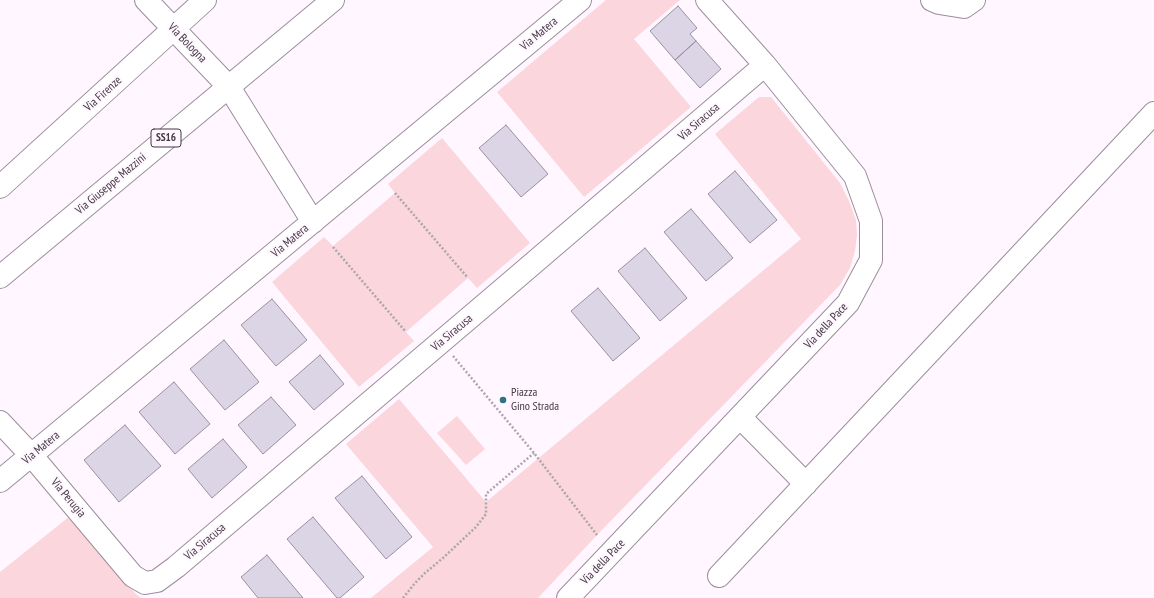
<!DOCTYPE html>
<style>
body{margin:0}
canvas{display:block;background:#fff6ff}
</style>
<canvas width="1154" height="598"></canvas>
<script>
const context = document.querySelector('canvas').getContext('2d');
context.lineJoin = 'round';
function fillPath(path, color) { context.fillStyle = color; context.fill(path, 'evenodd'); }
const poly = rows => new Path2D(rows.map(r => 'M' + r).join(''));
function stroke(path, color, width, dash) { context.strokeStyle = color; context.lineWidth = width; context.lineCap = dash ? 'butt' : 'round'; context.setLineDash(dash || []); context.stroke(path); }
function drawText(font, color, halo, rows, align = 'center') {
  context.font = font + ' "PT Sans Narrow",sans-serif'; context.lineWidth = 4; context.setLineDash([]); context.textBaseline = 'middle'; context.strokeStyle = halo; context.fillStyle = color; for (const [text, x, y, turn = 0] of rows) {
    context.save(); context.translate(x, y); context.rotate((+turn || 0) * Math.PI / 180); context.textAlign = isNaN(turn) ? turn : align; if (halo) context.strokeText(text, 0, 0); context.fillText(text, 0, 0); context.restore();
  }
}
fillPath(poly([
 [606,0,680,0,634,39,691,107,584,197,497,92],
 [759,97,771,97,840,183,849,201,856,220,857,235,855,251,850,268,840,285,597,535,538,598,371,598,433,547,346,444,399,399,486,502,801,239,715,134],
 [442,138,530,243,477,288,468,278,406,332,414,341,359,387,272,282,324,237,333,246,395,193,388,184],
 [457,416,485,449,466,465,437,433],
 [70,516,136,594,141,598,0,598,0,572]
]), '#fbd6dc');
const building = poly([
 [678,6,697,28,690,34,696,41,675,60,650,31,678,6],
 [696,41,721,69,700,88,675,60,696,41],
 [506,125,548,174,521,197,479,148,506,125],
 [735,171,777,220,750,243,708,194,735,171],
 [691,209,733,258,706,281,664,232,691,209],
 [645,248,687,298,660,321,618,271,645,248],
 [598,288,640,338,613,361,571,311,598,288],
 [272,299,307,340,276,366,241,325,272,299],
 [224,340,259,382,225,410,190,369,224,340],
 [320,355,344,384,314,410,289,382,320,355],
 [174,382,210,424,175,454,139,412,174,382],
 [271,397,296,425,263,454,238,425,271,397],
 [125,425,161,466,119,502,84,460,125,425],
 [223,439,247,467,212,498,188,469,223,439],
 [362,476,412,537,386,559,335,498,362,476],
 [313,517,364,577,340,598,337,598,287,539,313,517],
 [267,555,303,598,258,598,241,577,267,555]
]);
fillPath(building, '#dcd5e6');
stroke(building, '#9790a0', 1);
const minor = poly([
 [146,0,229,87,313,222],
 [932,0,939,3,964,7,974,0],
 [0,187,205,0],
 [740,417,806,484],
 [0,422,32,456,133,576,145,583,157,581,176,567,495,296,765,65],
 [0,481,580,0],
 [719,576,1154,113],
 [568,598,848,303,871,260,871,221,855,176,765,65,707,0]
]);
const major = poly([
 [0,277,333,0]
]);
stroke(minor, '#9b8e9c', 24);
stroke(major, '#9b8e9c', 24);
stroke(poly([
 [395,193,468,278],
 [333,247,406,332],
 [453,356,534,453,597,535],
 [403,598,415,583,425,573,443,558,476,527,486,514,486,494,534,453]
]), '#aca5ad', 2.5, [2, 2]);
stroke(minor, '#fff', 22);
stroke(major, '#fff', 22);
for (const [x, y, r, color] of [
 [503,400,4,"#307184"]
]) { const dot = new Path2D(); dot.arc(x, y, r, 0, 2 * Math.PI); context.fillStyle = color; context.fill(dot); stroke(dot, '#fff6ff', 1.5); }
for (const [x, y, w] of [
 [166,138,30]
]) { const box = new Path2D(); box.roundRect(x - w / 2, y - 9, w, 18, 3); context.fillStyle = '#fff6ff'; context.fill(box); stroke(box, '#3f3a40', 1); }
drawText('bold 11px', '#3f3a40', null, [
 ["SS16",166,138]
]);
drawText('12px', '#3f3a40', '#fff6ff', [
 ["Via Matera",539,34,-40],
 ["Via Bologna",187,43,46],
 ["Via Firenze",103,94,-42],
 ["Via Siracusa",699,122,-41],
 ["Via Giuseppe Mazzini",111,184,-40],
 ["Via Matera",290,241,-40],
 ["Via della Pace",826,326,-47],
 ["Via Siracusa",452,333,-40],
 ["Via Matera",41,448,-40],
 ["Via Perugia",68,498,50],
 ["Via Siracusa",205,542,-40],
 ["Via della Pace",603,562,-46]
]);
drawText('12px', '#3f3a40', '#fff6ff', [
 ["Piazza",511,393],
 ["Gino Strada",511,407]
], 'left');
</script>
